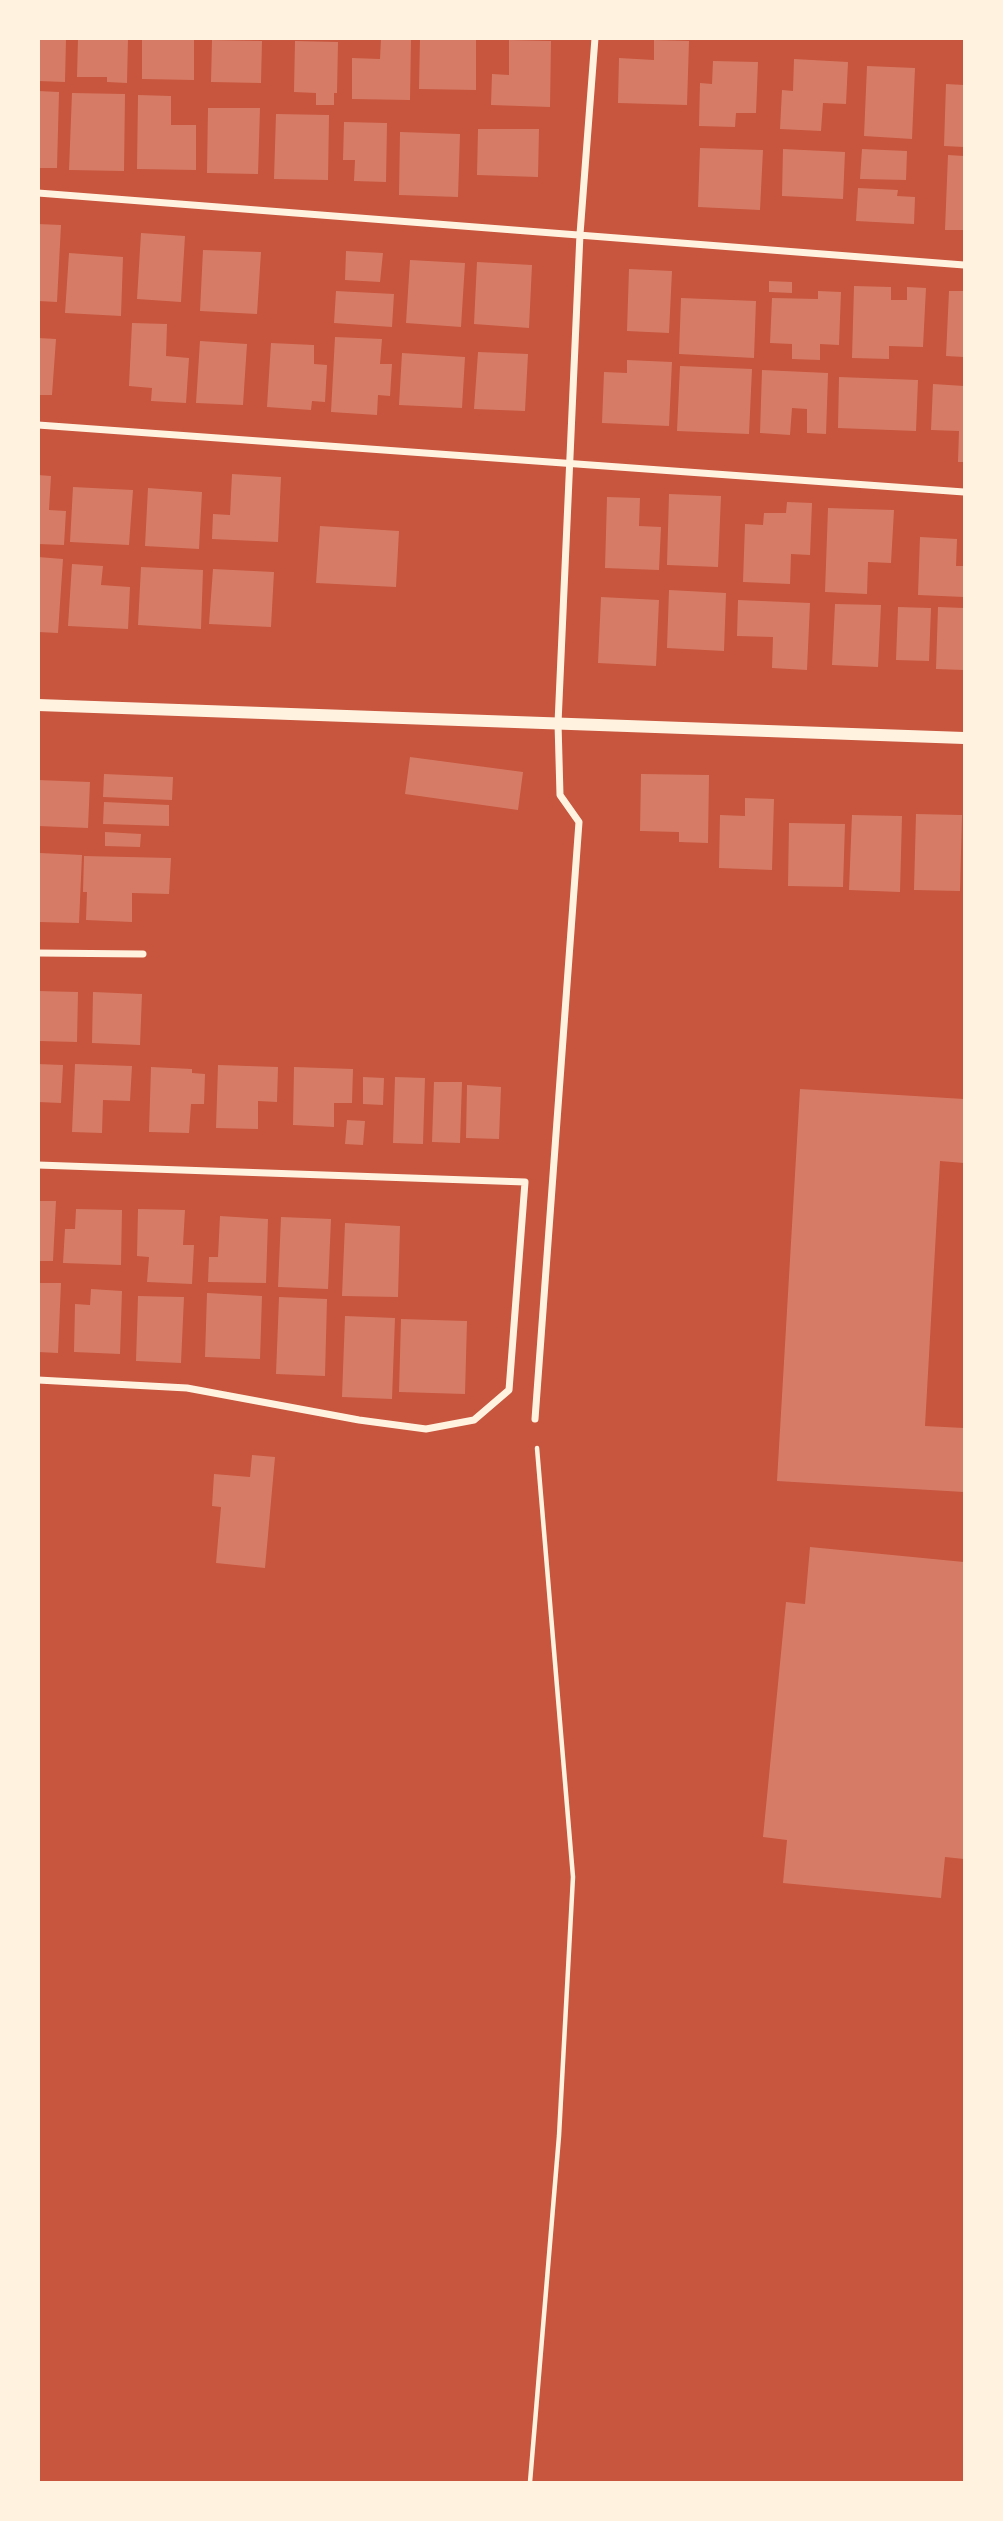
<!DOCTYPE html>
<style>
body{margin:0}
#map{position:relative;width:1003px;height:2521px;overflow:hidden;background:#c8553d;font-family:Signika,sans-serif}
canvas{display:block}
.frame{position:absolute;inset:0;border:40px solid #fff3e0;pointer-events:none}
</style>
<div id="map">
<canvas width="1003" height="2521"></canvas>
<div class="frame"></div>
</div>
<script>
const context = document.querySelector('canvas').getContext('2d');
context.lineJoin = 'round';
function fillPath(path, color) { context.fillStyle = color; context.fill(path, 'evenodd'); }
const poly = rows => new Path2D(rows.map(r => 'M' + r).join(''));
function stroke(path, color, width, dash) { context.strokeStyle = color; context.lineWidth = width; context.lineCap = dash ? 'butt' : 'round'; context.setLineDash(dash || []); context.stroke(path); }
fillPath(poly([
 [38,38,66,38,65,82,38,81],
 [78,38,128,38,127,83,107,82,107,77,77,77],
 [142,38,194,38,194,80,142,79],
 [381,38,411,38,410,100,352,99,352,58,380,59],
 [420,38,476,38,476,90,419,89],
 [212,40,262,41,261,83,211,82],
 [509,40,551,41,550,107,491,105,492,74,509,75],
 [654,40,689,41,687,105,618,103,619,58,654,60],
 [295,41,338,42,337,93,334,93,334,105,316,105,316,93,294,92],
 [794,59,848,62,846,104,823,103,821,131,780,129,782,90,793,91],
 [713,61,758,62,756,113,736,113,735,127,699,126,700,83,712,84],
 [867,66,915,68,912,139,864,136],
 [946,84,964,85,964,147,944,146],
 [38,91,59,92,57,168,38,168],
 [72,93,125,94,124,171,69,170],
 [138,95,171,96,171,125,196,125,196,170,137,169],
 [208,108,260,108,258,174,207,173],
 [276,114,329,115,328,180,274,179],
 [344,122,387,123,386,182,354,181,355,160,343,160],
 [478,129,539,129,538,177,477,175],
 [400,132,460,134,458,197,399,195],
 [700,148,763,150,760,210,698,207],
 [783,149,845,152,843,199,782,196],
 [862,149,907,151,906,180,860,179],
 [948,155,964,156,964,230,945,230],
 [858,188,898,190,897,196,915,197,914,224,856,221],
 [38,224,61,225,57,302,38,301],
 [141,233,185,236,181,302,137,299],
 [203,250,261,252,257,314,200,311],
 [346,251,383,253,380,282,345,280],
 [69,253,123,257,121,316,65,313],
 [410,260,465,263,461,327,406,323],
 [477,262,532,265,529,328,474,324],
 [629,269,672,271,669,333,627,331],
 [769,281,792,282,792,293,769,292],
 [854,286,891,287,891,300,907,300,907,287,926,288,923,347,889,346,889,359,852,358],
 [336,291,394,294,392,327,334,323],
 [818,291,841,292,839,345,820,344,820,360,792,359,792,344,770,343,772,298,818,299],
 [949,291,964,291,964,357,946,356],
 [681,298,756,301,754,358,679,354],
 [132,323,167,324,166,356,189,358,186,403,151,401,152,388,129,386],
 [335,337,382,339,380,364,392,364,390,396,378,395,377,415,331,412],
 [38,338,56,339,52,395,38,395],
 [200,341,247,344,243,405,196,403],
 [271,343,314,345,314,364,327,365,325,402,312,401,311,410,267,407],
 [478,352,528,354,525,411,474,409],
 [402,353,465,357,462,408,399,405],
 [627,360,672,362,669,426,602,423,604,372,627,373],
 [680,366,752,369,749,434,677,431],
 [762,370,828,373,826,434,807,433,807,409,792,408,790,435,760,433],
 [839,377,918,380,916,431,838,428],
 [933,384,964,386,964,462,958,462,959,431,931,430],
 [232,474,281,477,278,542,212,539,213,514,230,515],
 [38,475,51,476,49,510,66,511,64,545,38,544],
 [73,487,133,490,129,545,70,542],
 [148,488,202,492,199,549,145,546],
 [669,494,721,496,718,567,667,565],
 [607,497,640,498,639,526,661,527,659,570,605,568],
 [787,502,812,503,810,555,791,554,790,584,743,582,745,524,763,525,764,513,786,513],
 [828,508,894,510,891,563,868,562,867,594,825,592],
 [320,526,399,531,396,587,316,583],
 [920,537,957,539,956,566,964,566,964,597,918,595],
 [38,557,63,559,58,633,38,632],
 [72,564,103,566,101,585,130,587,128,629,68,626],
 [141,567,203,570,201,629,138,625],
 [213,569,274,572,271,627,209,624],
 [669,590,726,593,724,651,667,648],
 [601,597,659,600,656,666,598,663],
 [738,600,810,603,807,670,772,668,773,637,737,636],
 [835,604,881,605,878,667,832,665],
 [898,607,931,608,929,661,896,660],
 [938,607,964,608,964,670,936,669],
 [410,757,523,772,518,810,405,794],
 [104,774,173,777,172,800,103,797],
 [641,774,709,775,708,843,679,842,679,832,640,831],
 [38,780,90,782,88,828,38,826],
 [745,798,774,799,772,870,719,868,720,815,745,816],
 [104,802,169,805,169,826,103,824],
 [916,814,962,815,960,891,914,890],
 [852,815,902,816,900,892,849,890],
 [789,823,845,824,843,887,788,886],
 [105,832,141,834,140,847,105,846],
 [40,853,82,855,79,923,38,922],
 [84,856,171,858,169,894,132,893,132,922,86,920,87,892,83,892],
 [38,991,78,992,77,1042,38,1041],
 [93,992,142,994,140,1045,92,1043],
 [38,1064,63,1065,61,1103,38,1102],
 [75,1064,132,1066,130,1101,103,1100,102,1133,72,1132],
 [218,1065,278,1067,277,1102,258,1101,258,1129,216,1128],
 [151,1067,192,1069,192,1073,205,1074,204,1104,191,1104,189,1133,149,1132],
 [294,1067,353,1069,352,1103,334,1103,334,1127,293,1125],
 [363,1077,384,1078,383,1105,363,1104],
 [395,1077,425,1078,423,1144,393,1143],
 [434,1082,462,1082,460,1143,432,1142],
 [467,1085,501,1087,499,1139,466,1138],
 [800,1089,964,1099,964,1163,940,1161,925,1426,964,1428,964,1492,777,1481],
 [347,1120,365,1121,363,1145,345,1144],
 [38,1201,56,1201,53,1261,38,1261],
 [76,1209,122,1210,121,1265,63,1263,65,1229,75,1229],
 [138,1209,185,1210,183,1245,194,1245,192,1284,147,1282,149,1257,137,1256],
 [220,1216,268,1219,266,1283,208,1282,209,1257,218,1257],
 [281,1217,331,1219,328,1289,278,1287],
 [345,1223,400,1226,398,1297,342,1296],
 [38,1283,61,1283,58,1353,38,1352],
 [91,1289,122,1291,120,1354,74,1352,75,1304,90,1305],
 [207,1293,262,1296,260,1359,205,1357],
 [138,1296,184,1297,181,1363,136,1361],
 [279,1297,327,1299,325,1376,276,1374],
 [345,1316,395,1318,392,1399,342,1397],
 [401,1319,467,1321,465,1394,399,1392],
 [252,1455,275,1457,265,1568,216,1563,221,1507,212,1506,214,1474,250,1477],
 [810,1547,964,1562,964,1859,945,1857,941,1898,783,1883,787,1840,763,1837,786,1602,805,1604]
]), '#d67c66');
stroke(poly([
 [530,2482,559,2136,573,1877,537,1448]
]), '#fff3e0', 4.5);
stroke(poly([
 [38,193,964,265],
 [38,425,964,492],
 [38,953,143,954],
 [38,1165,525,1182,509,1390,474,1420,426,1429,359,1420,187,1388,38,1380],
 [535,1419,579,822,560,795,558,723,580,234,595,38]
]), '#fff3e0', 7);
stroke(poly([
 [38,705,964,738]
]), '#fff3e0', 12);
</script>
